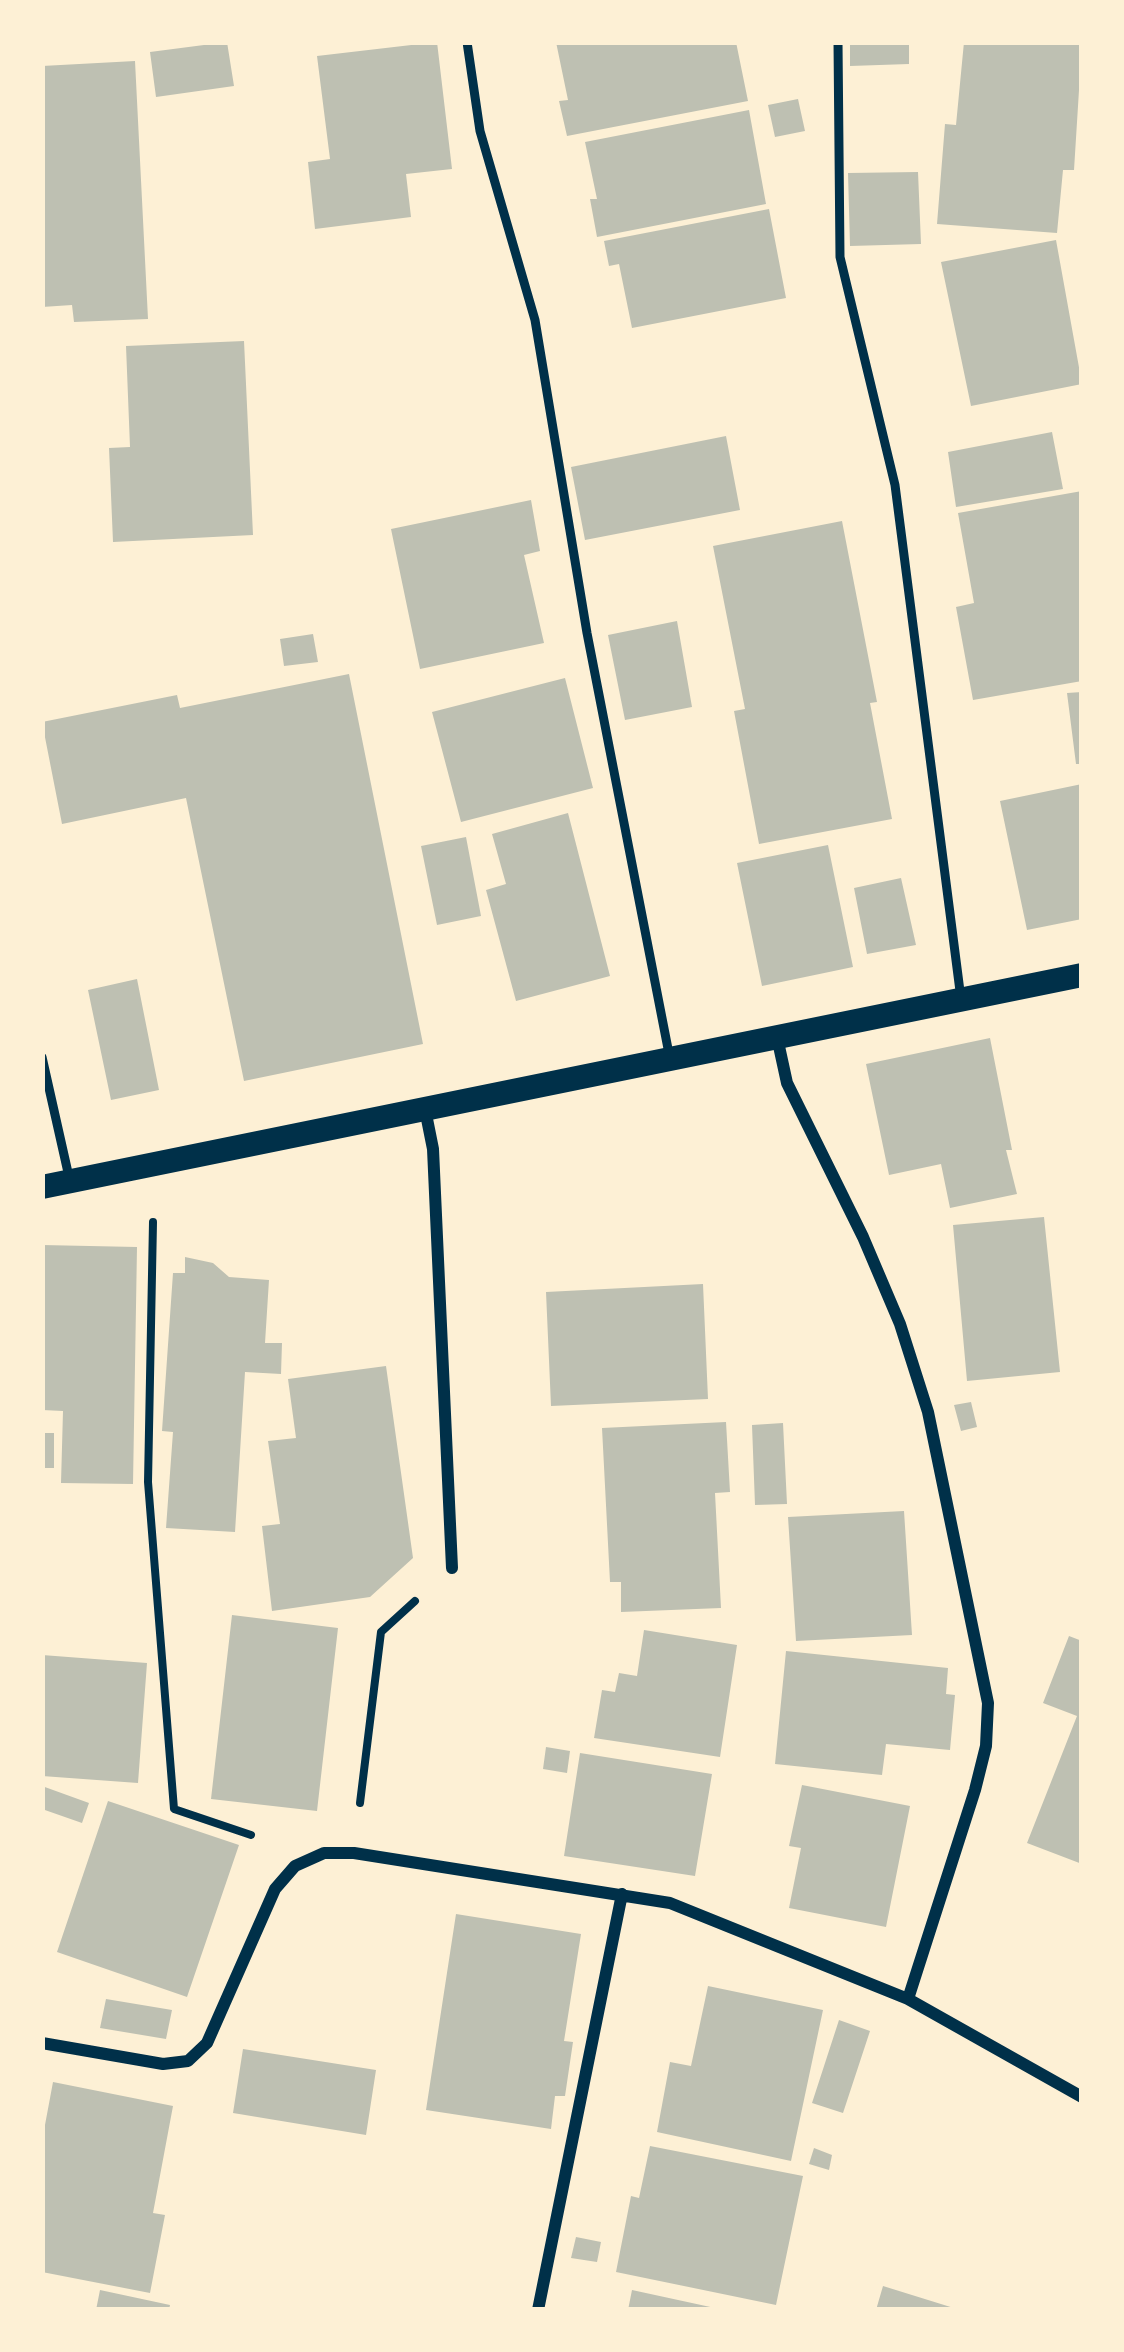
<!DOCTYPE html>
<style>
body{margin:0}
#map{position:relative;width:1124px;height:2352px;overflow:hidden;background:#fdf0d5;font-family:"Titillium Web",sans-serif}
canvas{display:block}
.frame{position:absolute;inset:0;border:45px solid #fdf0d5;pointer-events:none}
</style>
<div id="map">
<canvas width="1124" height="2352"></canvas>
<div class="frame"></div>
</div>
<script>
const context = document.querySelector('canvas').getContext('2d');
context.lineJoin = 'round';
function fillPath(path, color) { context.fillStyle = color; context.fill(path, 'evenodd'); }
const poly = rows => new Path2D(rows.map(r => 'M' + r).join(''));
function stroke(path, color, width, dash) { context.strokeStyle = color; context.lineWidth = width; context.lineCap = dash ? 'butt' : 'round'; context.setLineDash(dash || []); context.stroke(path); }
fillPath(poly([
 [227,42,234,86,156,97,150,52],
 [437,42,452,169,406,174,411,217,315,229,308,162,330,159,317,56],
 [556,42,736,42,748,101,567,136,559,101,568,100],
 [850,42,909,42,909,64,850,66],
 [964,42,1082,42,1074,170,1063,170,1057,233,937,224,945,124,956,125],
 [135,61,148,319,74,322,72,305,42,307,42,66],
 [798,99,805,131,775,137,768,105],
 [749,110,766,204,597,237,590,199,597,199,585,142],
 [918,172,921,244,850,246,848,173],
 [769,209,786,298,632,328,619,264,609,266,604,241],
 [1056,240,1082,384,971,406,941,262],
 [244,341,253,535,113,542,109,448,130,447,126,346],
 [1052,432,1063,489,956,507,948,452],
 [726,436,740,510,585,540,571,467],
 [1082,491,1082,681,973,700,956,607,974,603,958,513],
 [531,500,540,551,524,555,544,643,420,669,391,529],
 [842,521,877,702,870,703,892,819,759,844,734,711,745,709,713,546],
 [677,621,692,707,625,720,608,635],
 [313,634,318,662,284,666,280,639],
 [349,674,423,1044,244,1081,186,798,62,824,42,722,177,695,180,708],
 [565,678,593,788,461,822,432,712],
 [1082,692,1082,764,1076,764,1067,693],
 [1082,784,1082,919,1027,930,1000,801],
 [568,813,610,976,516,1001,486,890,506,884,492,834],
 [466,837,481,916,437,925,421,846],
 [828,845,853,967,762,986,737,863],
 [901,878,916,945,867,954,854,888],
 [137,979,159,1090,111,1100,88,990],
 [990,1038,1012,1150,1006,1150,1017,1194,950,1208,941,1164,889,1175,866,1064],
 [1044,1217,1060,1372,967,1381,953,1225],
 [42,1245,137,1247,133,1484,61,1483,63,1411,42,1410],
 [185,1257,213,1263,229,1277,269,1280,265,1343,282,1343,281,1374,245,1372,235,1532,166,1528,173,1432,162,1431,173,1273,185,1273],
 [703,1284,708,1399,551,1406,546,1292],
 [386,1366,413,1558,370,1597,272,1611,262,1526,280,1524,268,1441,296,1438,288,1379],
 [971,1402,977,1427,961,1431,954,1405],
 [726,1422,730,1492,715,1493,721,1608,621,1612,621,1582,610,1582,602,1428],
 [783,1423,787,1504,755,1505,752,1425],
 [42,1433,54,1433,54,1468,42,1468],
 [904,1511,912,1635,796,1641,788,1517],
 [232,1615,338,1628,317,1811,211,1799],
 [644,1630,737,1645,720,1757,594,1738,602,1690,615,1692,619,1673,637,1676],
 [1069,1636,1082,1641,1082,1864,1027,1843,1077,1716,1043,1703],
 [786,1651,948,1668,946,1694,955,1695,950,1750,886,1744,882,1775,775,1764],
 [42,1655,147,1663,138,1783,42,1776],
 [546,1747,570,1751,567,1773,543,1769],
 [580,1753,712,1774,695,1876,564,1856],
 [802,1785,910,1806,886,1927,789,1908,801,1848,789,1846],
 [42,1786,89,1803,82,1823,42,1809],
 [108,1801,239,1845,187,1997,57,1952],
 [456,1914,581,1934,564,2041,573,2042,565,2096,555,2096,551,2129,426,2110],
 [708,1986,823,2010,791,2161,657,2132,670,2062,691,2066],
 [106,1999,172,2010,166,2039,100,2028],
 [839,2020,870,2031,843,2113,812,2103],
 [243,2049,376,2070,366,2135,233,2113],
 [53,2082,173,2106,153,2213,165,2215,150,2293,42,2272,42,2141],
 [650,2146,803,2176,776,2305,616,2272,631,2196,639,2198],
 [814,2148,832,2155,829,2170,809,2164],
 [576,2237,601,2242,597,2262,571,2258],
 [883,2286,957,2309,957,2310,876,2310],
 [100,2290,170,2305,169,2310,96,2310],
 [632,2290,715,2308,715,2310,628,2310]
]), '#bec0b2');
stroke(poly([
 [153,1222,148,1482,174,1809,251,1835],
 [360,1803,381,1632,415,1601]
]), '#003049', 8);
stroke(poly([
 [467,42,480,131,535,320,587,633,670,1059],
 [838,42,840,257,895,485,961,999],
 [42,1057,69,1177]
]), '#003049', 9);
stroke(poly([
 [777,1037,787,1083,863,1237,900,1324,928,1412,988,1703,986,1746,975,1790,908,1999],
 [425,1109,433,1149,452,1568],
 [42,2043,163,2064,188,2061,207,2043,275,1889,295,1866,324,1853,354,1853,670,1903,908,1999,1082,2097],
 [538,2310,622,1894]
]), '#003049', 12);
stroke(poly([
 [42,1187,1082,975]
]), '#003049', 24);
</script>
